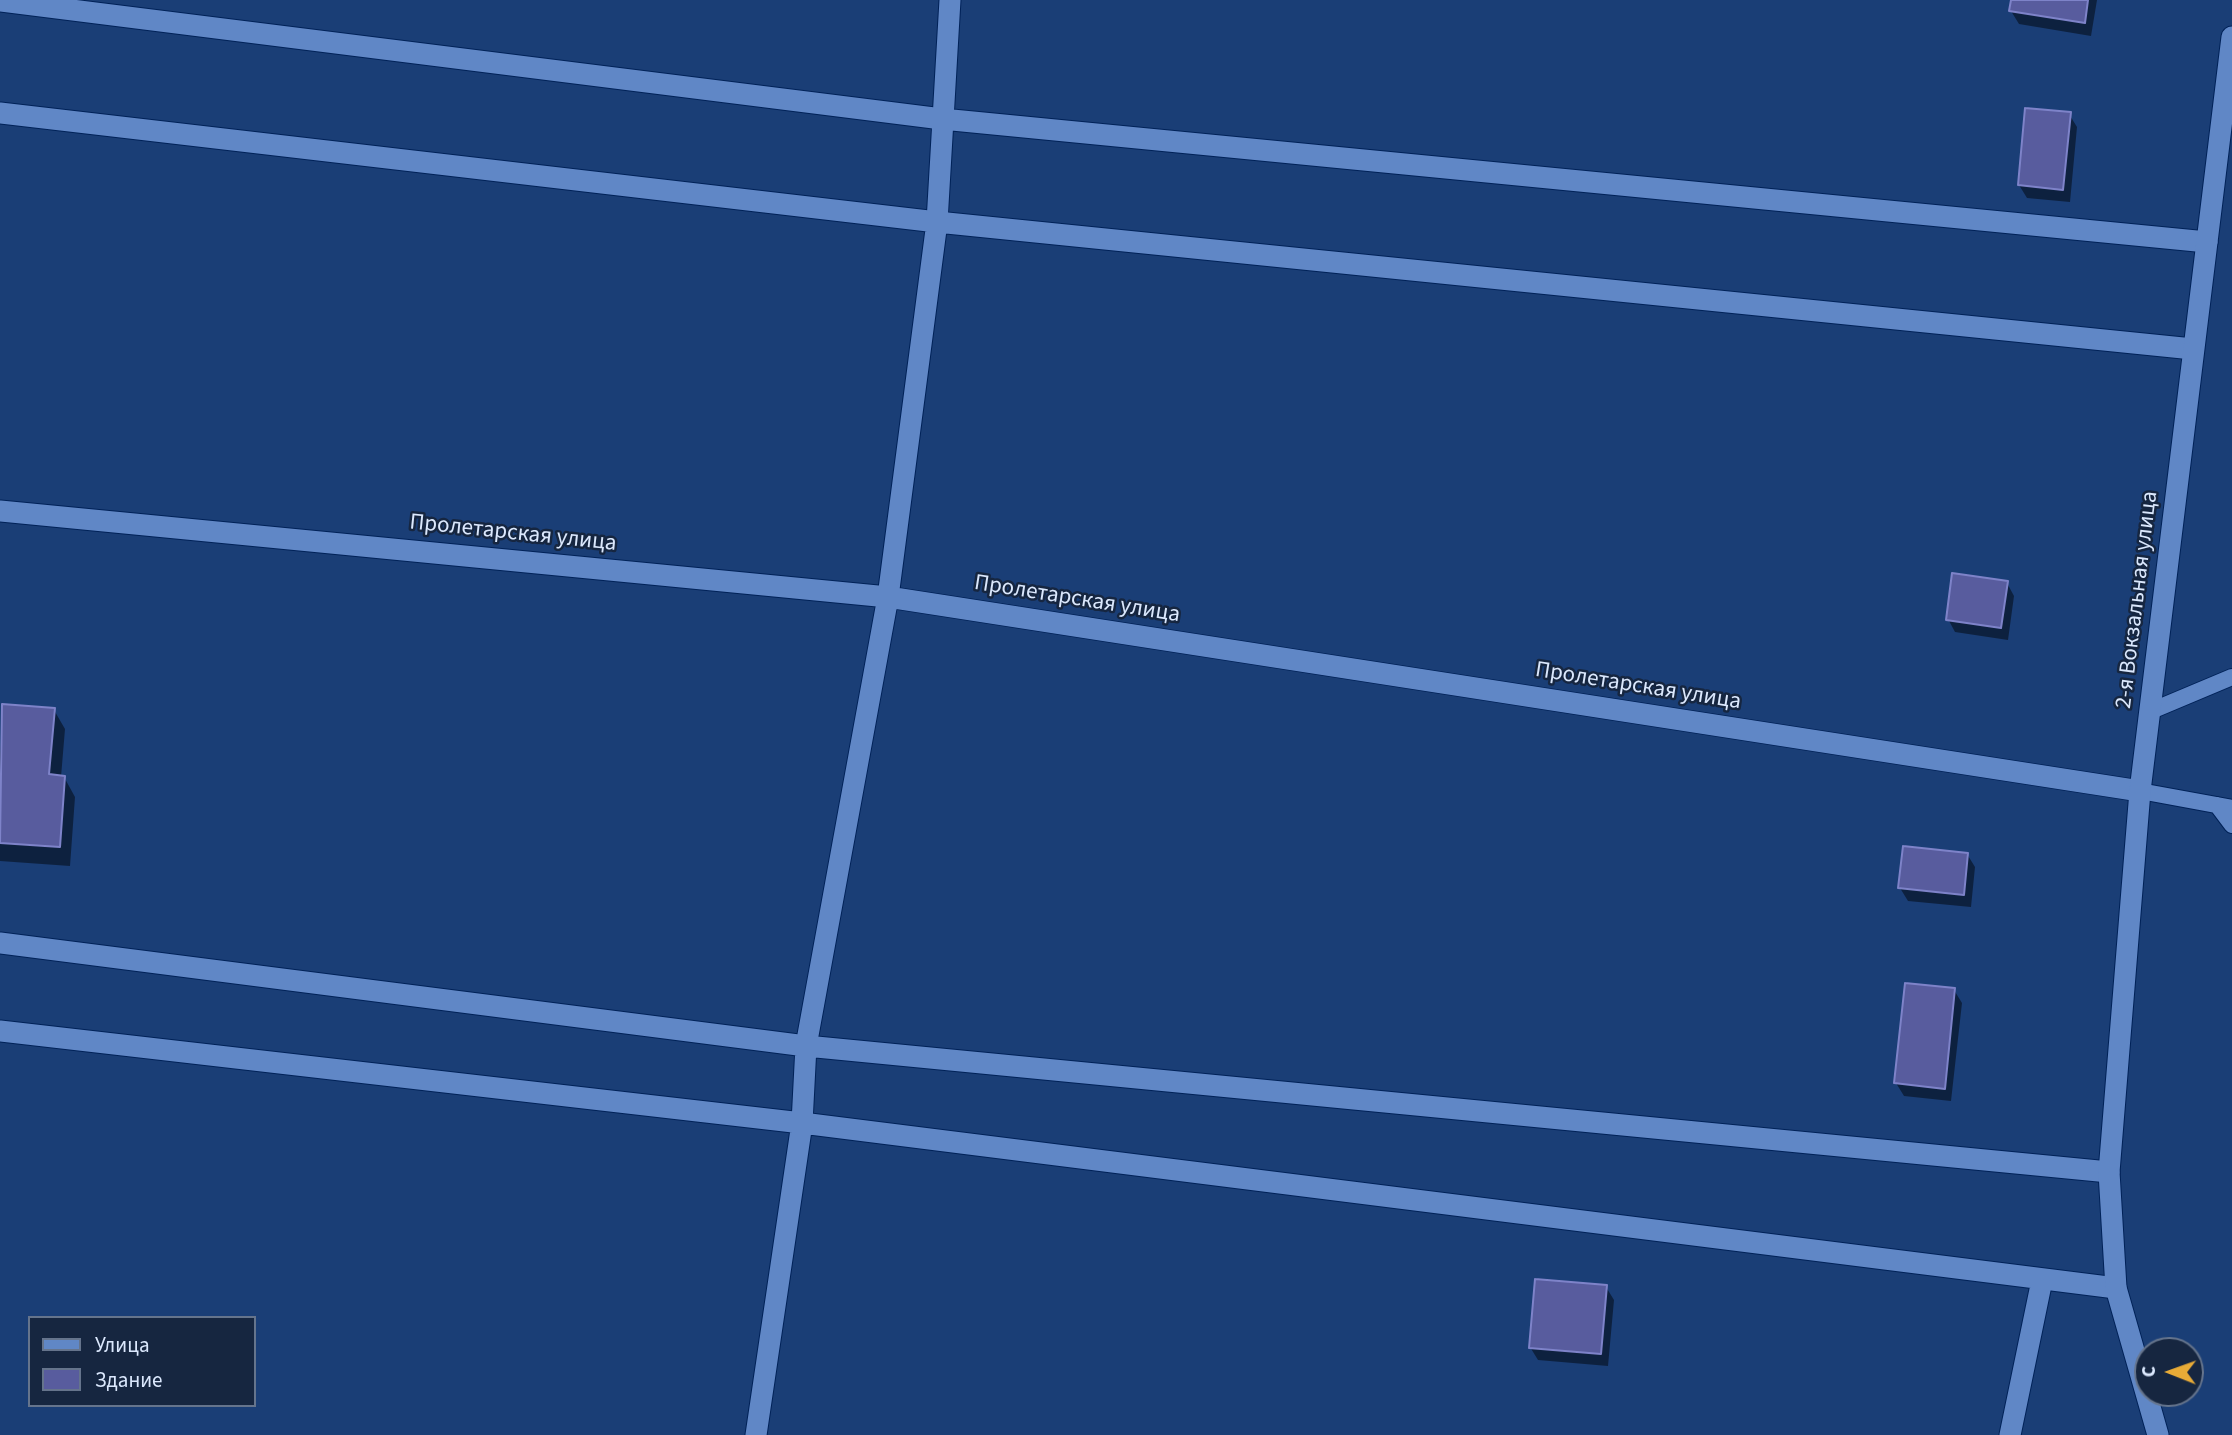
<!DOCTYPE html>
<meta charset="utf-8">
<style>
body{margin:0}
#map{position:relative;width:2232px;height:1435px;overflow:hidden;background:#1a3e76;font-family:"Source Sans 3",sans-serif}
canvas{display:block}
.legend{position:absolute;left:28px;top:1316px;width:228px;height:91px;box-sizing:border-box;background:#162640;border:2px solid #65748c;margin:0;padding:9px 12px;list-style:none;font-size:21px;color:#dbe8fd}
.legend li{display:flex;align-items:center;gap:14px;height:35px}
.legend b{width:35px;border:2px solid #65748c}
.north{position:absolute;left:2134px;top:1337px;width:70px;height:70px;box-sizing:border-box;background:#162640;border:2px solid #65748c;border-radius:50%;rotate:271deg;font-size:19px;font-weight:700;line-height:28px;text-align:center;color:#dbe8fd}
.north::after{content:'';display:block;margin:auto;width:24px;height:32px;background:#e8ab37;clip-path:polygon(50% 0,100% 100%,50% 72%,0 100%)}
</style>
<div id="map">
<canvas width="2232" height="1435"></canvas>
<ul class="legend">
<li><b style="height:9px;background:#6087c6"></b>Улица</li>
<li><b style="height:19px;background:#585c9e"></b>Здание</li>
</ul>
<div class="north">С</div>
</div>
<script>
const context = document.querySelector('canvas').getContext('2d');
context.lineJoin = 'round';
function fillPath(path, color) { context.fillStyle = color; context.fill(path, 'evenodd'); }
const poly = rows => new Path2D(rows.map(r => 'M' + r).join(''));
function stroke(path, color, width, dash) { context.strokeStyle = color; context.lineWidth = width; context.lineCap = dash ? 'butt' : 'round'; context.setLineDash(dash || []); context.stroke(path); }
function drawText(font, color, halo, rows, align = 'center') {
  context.font = font + ' "Source Sans 3",sans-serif'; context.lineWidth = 5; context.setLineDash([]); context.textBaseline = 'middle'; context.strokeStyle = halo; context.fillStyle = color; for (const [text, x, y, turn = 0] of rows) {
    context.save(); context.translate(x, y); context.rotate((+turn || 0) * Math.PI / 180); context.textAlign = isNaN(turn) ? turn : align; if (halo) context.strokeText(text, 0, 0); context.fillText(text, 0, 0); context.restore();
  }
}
fillPath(poly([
 [2013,0,2097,0,2091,36,2019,24,2011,11],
 [2069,114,2077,127,2070,202,2027,198,2019,185],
 [2007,583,2014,596,2008,640,1955,632,1948,619],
 [4,706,54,710,65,729,61,777,64,777,75,797,70,866,0,861,0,756],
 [1967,854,1975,867,1971,907,1908,901,1900,888],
 [1954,990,1962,1003,1951,1101,1904,1096,1896,1083],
 [1606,1287,1614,1300,1608,1366,1538,1360,1530,1347]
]), '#0007');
const building = poly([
 [2011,0,2088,0,2085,23,2009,11,2011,0],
 [2025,108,2071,112,2063,190,2018,185,2025,108],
 [1952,573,2008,581,2001,628,1946,620,1952,573],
 [2,704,55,708,49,774,65,776,60,847,0,843,2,704],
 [1903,846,1968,853,1964,895,1898,888,1903,846],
 [1905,983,1955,988,1945,1089,1894,1083,1905,983],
 [1535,1279,1607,1285,1601,1354,1529,1348,1535,1279]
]);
fillPath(building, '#585c9e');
stroke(building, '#7e83c9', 2);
const service = poly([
 [2151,711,2232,677],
 [2140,791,2232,808],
 [2217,805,2232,825]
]);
const minor = poly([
 [0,1,942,119,2207,242],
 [0,113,937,222,2193,349],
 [0,511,888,597,2140,791],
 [0,943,806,1046,2109,1172],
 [0,1031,802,1123,2116,1288],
 [756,1435,802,1123,806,1046,888,597,937,222,950,0],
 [2010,1435,2042,1280]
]);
const secondary = poly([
 [2158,1435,2116,1288,2109,1172,2140,791,2232,37]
]);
stroke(service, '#002258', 18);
stroke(minor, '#002258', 23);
stroke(secondary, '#002258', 23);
stroke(service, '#6087c6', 16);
stroke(minor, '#6087c6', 21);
stroke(secondary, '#6087c6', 21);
drawText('23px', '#dbe8fd', '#162640', [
 ["Пролетарская улица",513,534,6],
 ["Пролетарская улица",1077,600,9],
 ["2-я Вокзальная улица",2138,600,-83],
 ["Пролетарская улица",1638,687,9]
]);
</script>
